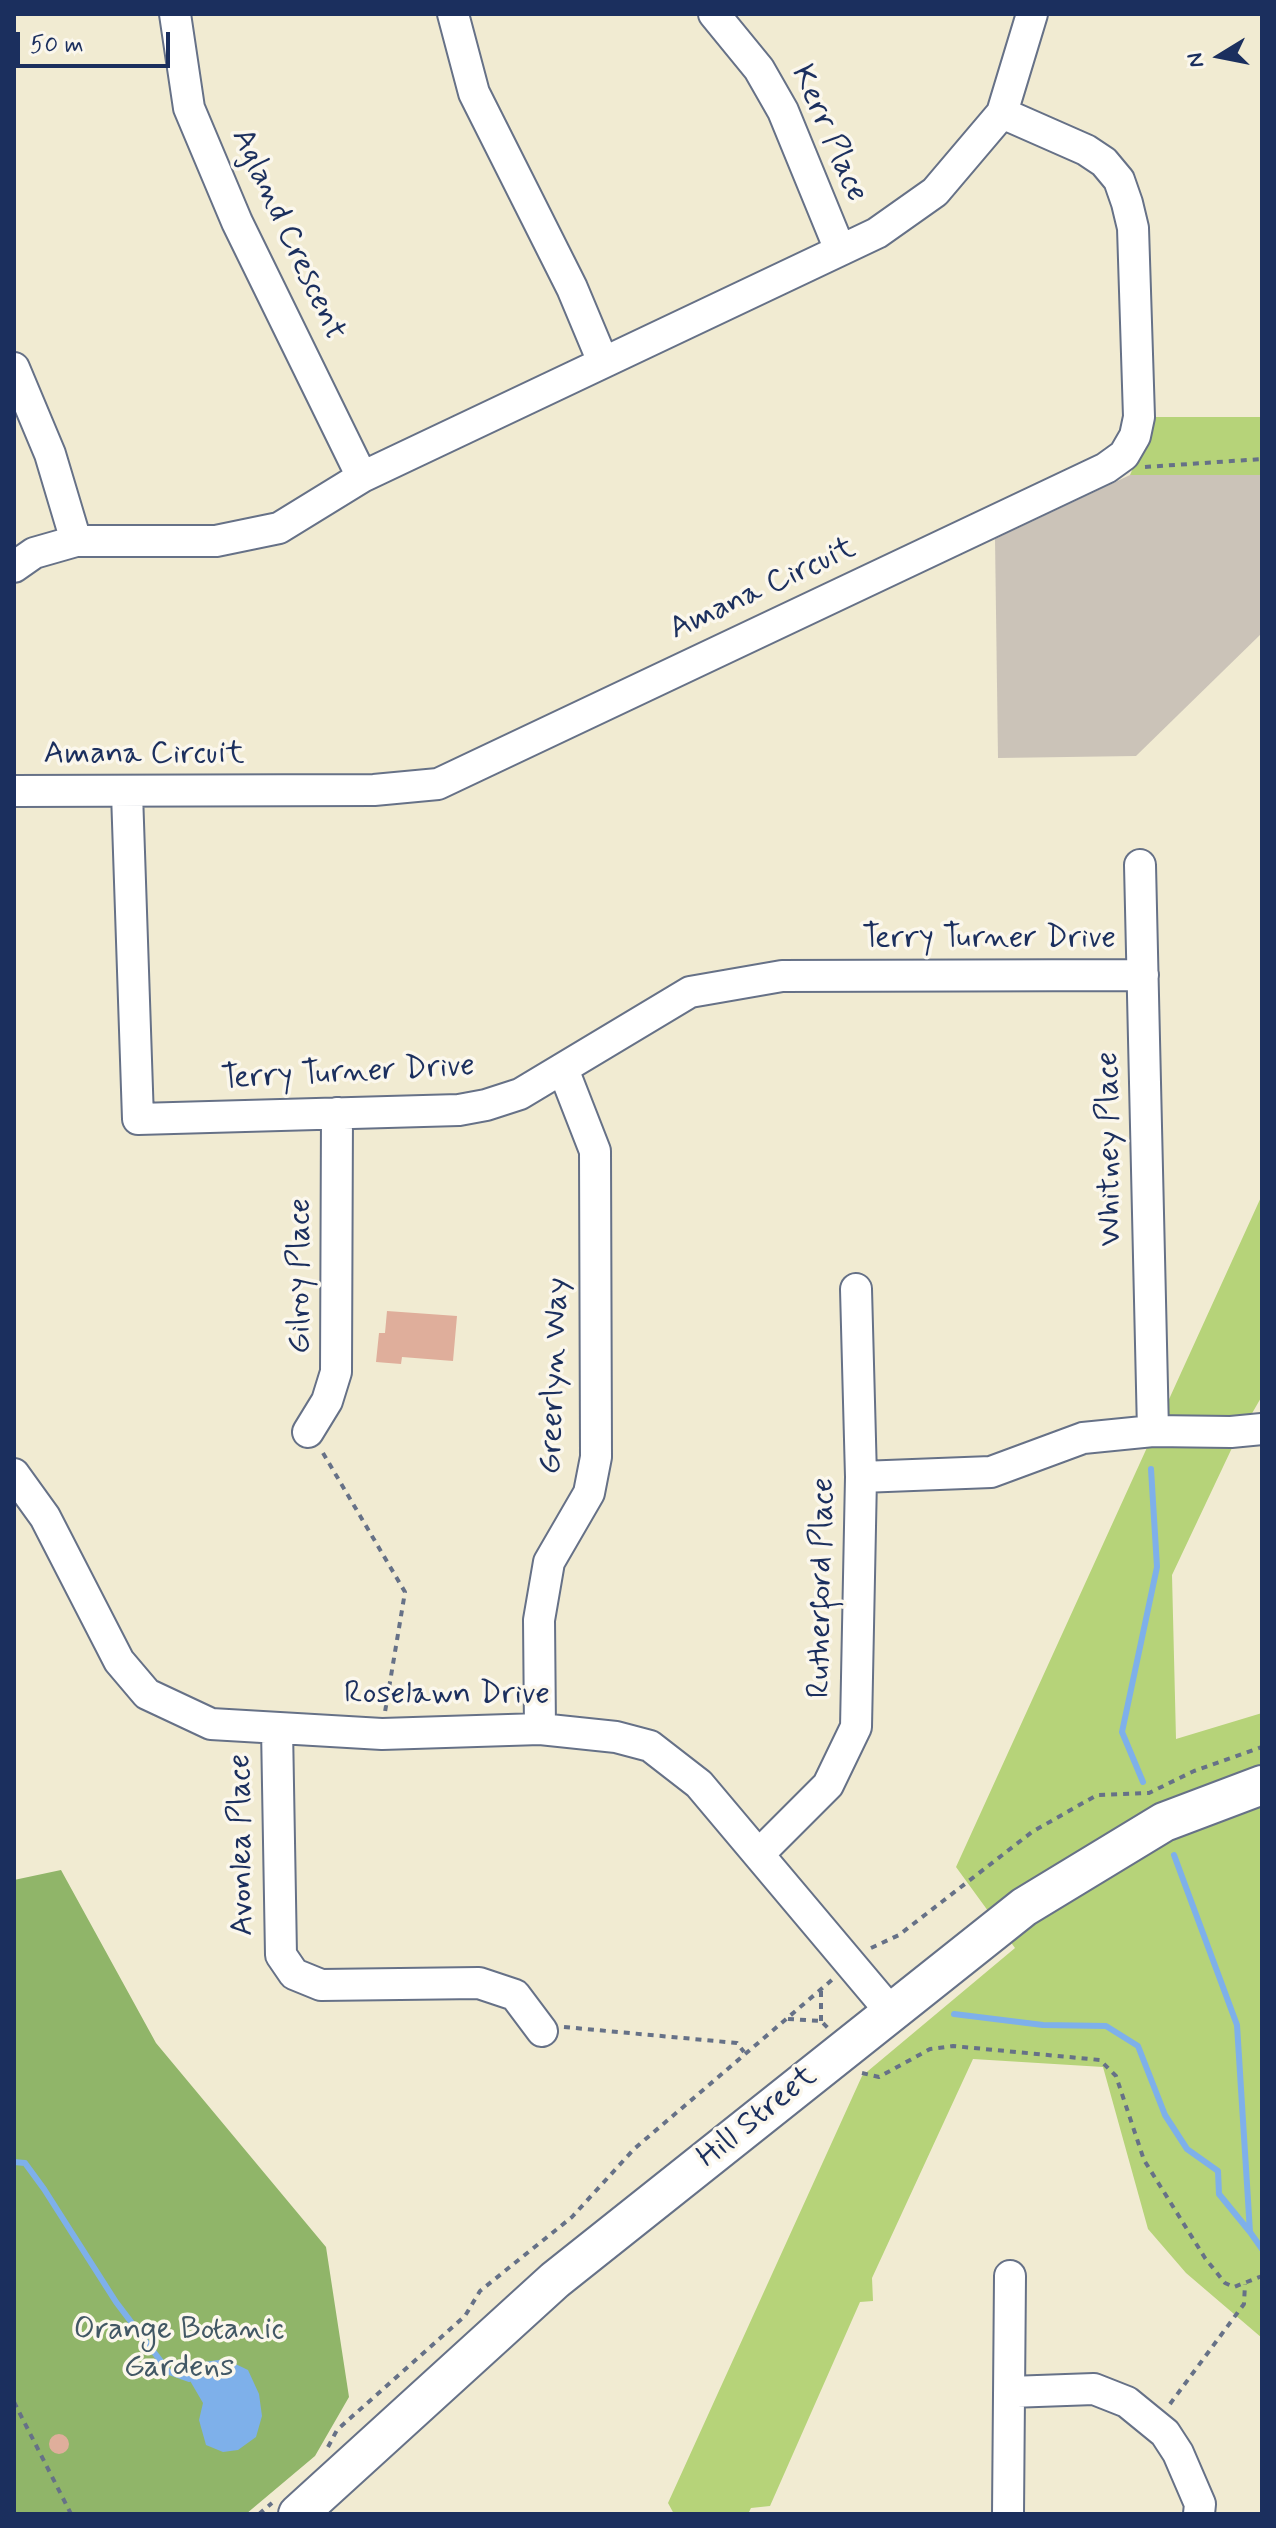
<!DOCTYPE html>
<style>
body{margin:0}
#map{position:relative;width:1276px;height:2528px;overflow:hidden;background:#f1ebd2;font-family:Mynerve,sans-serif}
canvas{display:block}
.frame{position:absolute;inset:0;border:16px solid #1b2f5e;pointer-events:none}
.north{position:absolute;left:1180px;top:16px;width:80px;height:80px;-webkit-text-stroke:6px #fbf7ec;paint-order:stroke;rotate:260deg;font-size:22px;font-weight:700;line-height:32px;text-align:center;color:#1b2f5e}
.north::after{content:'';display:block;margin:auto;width:28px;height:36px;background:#1b2f5e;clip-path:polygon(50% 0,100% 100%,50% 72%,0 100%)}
.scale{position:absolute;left:16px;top:32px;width:154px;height:36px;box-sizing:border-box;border:4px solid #1b2f5e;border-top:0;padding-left:10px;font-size:24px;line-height:28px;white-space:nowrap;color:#1b2f5e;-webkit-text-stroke:6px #fbf7ec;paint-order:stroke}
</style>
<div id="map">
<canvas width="1276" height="2528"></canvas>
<div class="frame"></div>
<div class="north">N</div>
<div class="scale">50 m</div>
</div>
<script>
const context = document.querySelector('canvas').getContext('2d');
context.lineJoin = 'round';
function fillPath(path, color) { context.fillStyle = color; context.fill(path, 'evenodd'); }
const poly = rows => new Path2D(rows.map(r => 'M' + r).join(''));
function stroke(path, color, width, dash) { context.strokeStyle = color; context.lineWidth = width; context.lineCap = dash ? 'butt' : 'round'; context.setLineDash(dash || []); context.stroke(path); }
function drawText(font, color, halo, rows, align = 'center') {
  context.font = font + ' Mynerve,sans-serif'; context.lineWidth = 7; context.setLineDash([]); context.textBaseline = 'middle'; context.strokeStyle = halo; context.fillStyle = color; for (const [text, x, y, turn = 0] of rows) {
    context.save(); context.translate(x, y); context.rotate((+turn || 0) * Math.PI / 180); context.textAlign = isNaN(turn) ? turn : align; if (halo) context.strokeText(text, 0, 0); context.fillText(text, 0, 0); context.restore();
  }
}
fillPath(poly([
 [1130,475,1262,475,1262,633,1136,756,998,758,995,539]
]), '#cbc3b8');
fillPath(poly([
 [1155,417,1262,417,1262,475,1130,475],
 [1262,1195,1262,1396,1231,1450,1172,1575,1176,1739,1262,1713,1262,2338,1186,2273,1148,2229,1103,2067,973,2059,872,2278,873,2301,860,2302,770,2506,751,2508,748,2514,674,2514,668,2503,862,2076,1015,1948,956,1867]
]), '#b6d379');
fillPath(poly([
 [61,1870,156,2043,326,2247,349,2397,315,2456,246,2514,14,2514,14,1880]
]), '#90b569');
fillPath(poly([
 [225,2359,248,2370,259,2394,262,2416,256,2437,238,2450,223,2452,206,2445,199,2420,203,2403,189,2379,191,2364]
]), '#7eb0ea');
stroke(poly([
 [1143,1782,1122,1732,1157,1567,1151,1469],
 [1174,1855,1237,2025,1250,2232,1262,2249],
 [954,2014,1043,2025,1106,2026,1138,2046,1165,2115,1187,2149,1218,2171,1219,2194,1250,2232],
 [14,2162,25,2163,44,2189,116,2302,169,2372,189,2379]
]), '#7eb0ea', 6);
fillPath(poly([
 [387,1311,457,1316,453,1361,402,1357,401,1364,376,1362,379,1333,385,1333],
 '49 2444a10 10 0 1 1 20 0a10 10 0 1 1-20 0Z'
]), '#dfae9b');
const minor = poly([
 [175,14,189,108,237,222,362,477],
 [453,14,474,93,572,288,603,362],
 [714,14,759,69,783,111,840,250],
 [14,368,50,454,76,541],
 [14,567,34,553,76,541,216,541,279,528,362,477,877,233,935,192,1002,113,1032,14],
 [14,791,374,790,438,784,1106,468,1124,455,1135,436,1139,417,1133,228,1127,203,1119,180,1104,162,1086,150,1002,113],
 [127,793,138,1119,459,1110,486,1105,520,1094,690,992,782,976,1143,975],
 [1140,865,1153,1431],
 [308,1432,327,1401,336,1372,337,1113],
 [14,1474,45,1517,119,1661,147,1694,211,1724,382,1734,540,1729,616,1737,650,1746,699,1784,891,2012],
 [861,1477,991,1472,1083,1438,1153,1431,1231,1432,1262,1429],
 [277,1728,281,1955,294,1974,321,1985,479,1983,515,1995,542,2031],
 [540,1729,539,1620,549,1562,589,1493,596,1457,595,1151,563,1069],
 [759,1854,828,1785,856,1727,861,1477,856,1289],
 [1010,2392,1094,2389,1127,2402,1165,2433,1178,2453,1200,2504,1199,2514],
 [1008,2514,1010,2276]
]);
const major = poly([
 [298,2514,555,2280,1024,1907,1164,1822,1262,1785]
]);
stroke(minor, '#667187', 34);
stroke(major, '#667187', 42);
stroke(poly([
 [1145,467,1262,459],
 [323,1453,405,1592,385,1712],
 [871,1948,899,1935,1032,1832,1097,1795,1149,1793,1194,1771,1262,1747],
 [788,2019,821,2021,828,2028],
 [821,2021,821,1989],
 [564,2027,737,2043,744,2052],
 [862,2073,879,2077,930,2049,953,2046,1100,2060,1116,2076,1144,2160,1205,2258,1225,2283,1234,2287,1262,2276],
 [14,2402,71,2514],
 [1170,2404,1244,2304,1245,2284],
 [328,2447,337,2430,465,2316,480,2291,572,2217,634,2149,833,1979],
 [259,2514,272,2503]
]), '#667187', 4, [6, 6]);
stroke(minor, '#fff', 30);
stroke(major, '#fff', 38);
drawText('32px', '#1b2f5e', '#fbf7ec', [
 ["Kerr Place",828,134,66],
 ["Agland Crescent",287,235,65],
 ["Amana Circuit",763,590,-25],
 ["Amana Circuit",144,755],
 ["Terry Turner Drive",989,939],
 ["Terry Turner Drive",348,1074,-3],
 ["Whitney Place",1111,1149,-91],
 ["Gilroy Place",301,1276,-90],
 ["Greerlyn Way",556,1376,-88],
 ["Rutherford Place",823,1588,-89],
 ["Roselawn Drive",447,1695],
 ["Avonlea Place",243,1845,-91],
 ["Hill Street",758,2118,-39]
]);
drawText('32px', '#425865', '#fbf7ec', [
 ["Orange Botanic",179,2331],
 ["Gardens",179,2368]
]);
</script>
